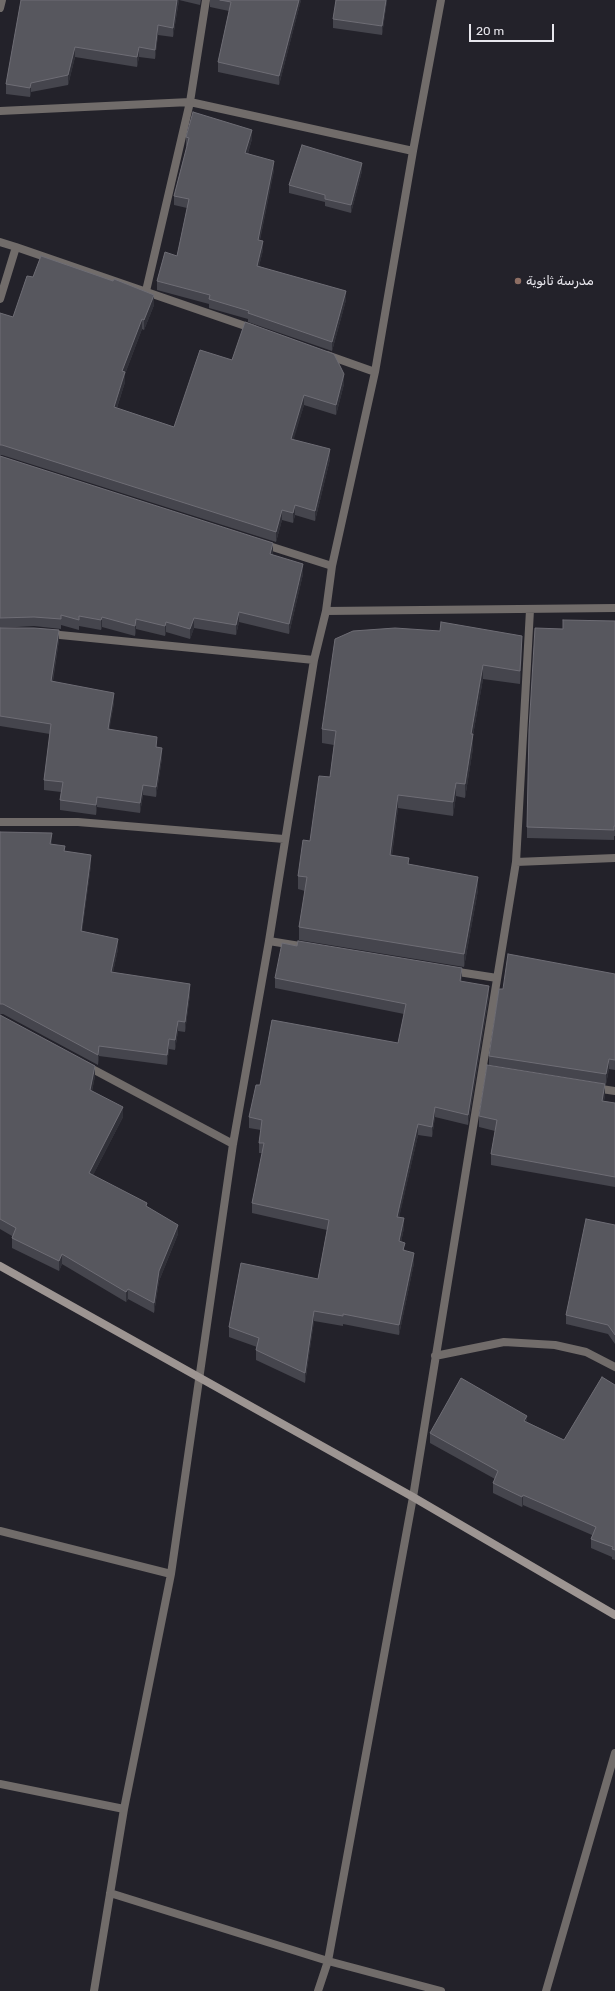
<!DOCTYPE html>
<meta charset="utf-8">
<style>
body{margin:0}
#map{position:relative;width:615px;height:1991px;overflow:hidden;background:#23222a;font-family:Rubik,sans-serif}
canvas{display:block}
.scale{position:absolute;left:469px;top:24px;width:85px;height:18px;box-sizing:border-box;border:2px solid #e8e7ed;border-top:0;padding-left:5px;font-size:12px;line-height:14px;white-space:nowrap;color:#e8e7ed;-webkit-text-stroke:3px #23222a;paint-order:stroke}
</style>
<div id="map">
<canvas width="615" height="1991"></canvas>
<div class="scale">20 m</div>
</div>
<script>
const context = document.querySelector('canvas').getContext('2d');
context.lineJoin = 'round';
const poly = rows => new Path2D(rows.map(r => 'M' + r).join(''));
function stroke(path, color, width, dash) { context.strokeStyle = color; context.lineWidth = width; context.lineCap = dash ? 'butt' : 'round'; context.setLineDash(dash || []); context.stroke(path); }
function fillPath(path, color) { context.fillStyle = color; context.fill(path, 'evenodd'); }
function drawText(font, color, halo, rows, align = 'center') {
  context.font = font + ' Rubik,"Noto Sans Arabic",sans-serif'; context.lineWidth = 3; context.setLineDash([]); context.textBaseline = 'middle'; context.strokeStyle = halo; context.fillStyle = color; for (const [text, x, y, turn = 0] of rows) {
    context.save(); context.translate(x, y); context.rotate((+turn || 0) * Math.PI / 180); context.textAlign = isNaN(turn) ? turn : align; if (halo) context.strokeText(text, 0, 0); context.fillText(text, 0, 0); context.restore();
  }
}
stroke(poly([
 [0,8,2,0],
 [0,111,190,102,413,151],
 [0,242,16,247,0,299],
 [16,247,254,329],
 [146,291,190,102,206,0],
 [327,355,375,372],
 [263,544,332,566],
 [326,611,615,608],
 [50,634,314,660],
 [0,822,78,822,284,839],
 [516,862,615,858],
 [269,941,306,947],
 [452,971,497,978],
 [85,1065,233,1144],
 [595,1088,615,1091],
 [435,1356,504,1342,555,1345,586,1352,615,1367],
 [0,1531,171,1574],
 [0,1784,124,1809],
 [110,1893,328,1961,441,1991],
 [94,1991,124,1809,171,1574,233,1144,269,941,314,660,326,611,332,566,375,372,413,151,441,0],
 [318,1991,328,1961,413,1497,516,862,530,610],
 [546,1991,615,1753]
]), '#716c6a', 8);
stroke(poly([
 [0,1266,413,1497,615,1615]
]), '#9d9592', 8);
fillPath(poly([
 [21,0,201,0,200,5,179,0,173,37,158,35,155,59,139,57,137,67,75,57,68,85,31,92,30,97,6,94,6,84],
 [210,0,301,0,279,85,218,72,218,62,229,11,210,7],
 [387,0,382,35,333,28,333,19],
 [186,137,252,139,248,153,274,170,260,240,263,250,259,266,346,300,332,351,248,322,248,319,209,308,209,304,157,290,157,281,177,256,187,208,174,205,174,196,187,146,186,146],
 [362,171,351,213,325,206,325,202,289,193,289,185],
 [154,305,144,330,142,329,125,374,125,382,117,408,174,427,232,360,344,384,336,415,304,405,293,440,330,459,315,521,295,515,293,523,282,520,276,542,2,455,0,455,0,313,13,317],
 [0,456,273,553,272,555,303,574,289,634,239,622,236,635,194,628,190,639,166,632,165,636,136,629,135,636,102,627,101,630,79,626,79,630,61,625,61,629,34,626,0,628],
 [615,621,615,836,614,836,614,840,527,838,527,827],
 [0,628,59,640,53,681,114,703,109,729,157,747,162,758,156,797,143,795,140,813,97,807,96,815,60,810,60,800,61,792,44,790,44,780,50,734,0,726],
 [522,650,520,684,483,679,473,735,473,748,465,798,456,796,453,816,398,808,392,855,409,864,478,890,464,967,299,940,299,927,305,891,298,889,298,876,310,841,330,777,334,745,322,743,322,729],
 [0,832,52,844,91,865,82,931,118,949,113,972,190,994,185,1032,178,1031,175,1050,169,1049,167,1065,99,1056,98,1065,3,1014,0,1014],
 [615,974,615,1070,609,1069,606,1084,489,1065,489,1056,503,989],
 [275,978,462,978,461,981,489,996,468,1125,435,1117,432,1137,418,1135,399,1217,404,1228,401,1242,405,1251,414,1263,399,1335,343,1324,343,1326,314,1321,305,1383,256,1360,256,1350,257,1347,229,1337,229,1327,318,1279,327,1230,252,1213,252,1203,262,1153,259,1153,259,1143,261,1130,249,1128,249,1117,260,1085,398,1043,404,1014,275,988],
 [0,1015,95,1076,92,1091,123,1117,93,1175,147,1207,178,1234,159,1281,154,1313,128,1299,126,1302,62,1264,59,1271,12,1248,12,1236,0,1229],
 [605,1095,604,1101,615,1103,615,1187,491,1165,491,1154,495,1131,479,1127,479,1116],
 [615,1225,615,1344,608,1334,566,1324,566,1315],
 [615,1385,615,1560,612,1559,612,1557,591,1548,591,1539,592,1535,523,1505,522,1507,493,1493,493,1483,495,1479,430,1443,430,1433,527,1422,564,1440]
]), '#45454d');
fillPath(poly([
 [177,0,179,0,173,37,173,28],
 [299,0,301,0,279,85,279,76],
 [386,0,387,0,382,35,382,26],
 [158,25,158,35,155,59,155,50],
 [75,47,75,57,68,85,68,75],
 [139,47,139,57,137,67,137,57],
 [31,83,31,92,30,97,30,88],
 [252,130,252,139,245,162,245,153],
 [274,161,274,170,258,249,258,240],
 [362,163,362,171,351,213,351,205],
 [263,241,263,250,257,275,257,266],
 [346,291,346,300,332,351,332,342],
 [154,295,154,305,144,330,144,320],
 [142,319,142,329,125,374,125,382,114,417,114,407,122,371],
 [344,374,344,384,336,415,336,405],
 [304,395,304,405,291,449,291,439],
 [330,449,330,459,315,521,315,511],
 [295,505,295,515,293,523,293,513],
 [282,510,282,520,276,542,276,532],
 [273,543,273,553,270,564,270,554],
 [303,564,303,574,289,634,289,624],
 [239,612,239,622,236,635,236,625],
 [102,617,102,627,101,630,101,620],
 [194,618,194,628,190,639,190,629],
 [136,619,136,629,135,636,135,626],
 [166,622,166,632,165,636,165,626],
 [59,630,59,640,51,691,51,681],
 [522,636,522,650,520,684,520,671],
 [483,665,483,679,473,735,473,748,465,798,465,784,471,734],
 [114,693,114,703,108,739,108,729],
 [162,748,162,758,156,797,156,787],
 [456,783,456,796,453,816,453,802],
 [143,785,143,795,140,813,140,803],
 [398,795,398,808,390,869,390,855],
 [97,797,97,807,96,815,96,805],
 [52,833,52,843,50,854,50,844],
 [91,855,91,865,81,941,81,931],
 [478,877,478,890,464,967,464,954],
 [118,939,118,949,111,982,111,972],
 [462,968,462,978,460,991,460,981],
 [190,984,190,994,185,1032,185,1022],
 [489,986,489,996,468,1125,468,1115],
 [178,1021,178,1031,175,1050,175,1040],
 [169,1039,169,1049,167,1065,167,1055],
 [99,1046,99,1056,98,1065,98,1055],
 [609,1059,609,1069,606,1084,606,1074],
 [95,1066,95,1076,90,1100,90,1090],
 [605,1084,605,1095,602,1112,602,1101],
 [123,1107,123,1117,89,1183,89,1173],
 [435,1107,435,1117,432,1137,432,1127],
 [418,1124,418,1135,397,1227,397,1217],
 [404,1218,404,1228,399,1251,399,1241],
 [178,1225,178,1234,159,1281,154,1313,154,1303,159,1271],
 [414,1253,414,1263,399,1335,399,1325],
 [62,1254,62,1264,59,1271,59,1261],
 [128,1289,128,1299,126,1302,126,1292],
 [314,1311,314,1321,305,1383,305,1373],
 [527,1416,527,1426,524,1421],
 [523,1495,523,1505,522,1507,522,1497]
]), '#303038');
const building = poly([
 [21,0,177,0,173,28,158,25,155,50,139,47,137,57,75,47,68,75,31,83,30,88,6,84,21,0],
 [220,0,299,0,279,76,218,62,231,2,220,0],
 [336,0,386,0,382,26,333,19,336,0],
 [193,112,252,130,245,153,274,161,258,240,263,241,257,266,346,291,332,342,248,313,249,311,209,299,210,295,157,281,165,252,177,256,189,199,174,196,189,138,186,137,193,112],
 [302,145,362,163,351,205,325,199,325,195,289,185,302,145],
 [41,256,113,281,114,279,154,295,144,320,142,319,122,371,125,372,114,407,174,427,200,350,232,360,245,322,334,354,344,374,336,405,304,395,291,439,330,449,315,511,295,505,293,513,282,510,276,532,2,445,0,445,0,313,13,317,27,276,33,277,41,256],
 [0,456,273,543,270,554,303,564,289,624,239,612,236,625,194,618,190,629,166,622,165,626,136,619,135,626,102,617,101,620,79,616,79,620,61,615,61,619,34,617,0,618,0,456],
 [563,620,615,621,615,826,614,826,614,830,527,827,529,730,535,628,563,629,563,620],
 [441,622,522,636,520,671,483,665,471,734,473,734,465,784,456,783,453,802,398,795,390,855,409,858,408,864,478,877,464,954,299,927,307,877,298,876,303,840,310,841,319,776,330,777,336,731,322,729,335,639,353,631,395,628,440,631,441,622],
 [0,628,34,628,59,630,51,681,114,693,108,729,157,737,156,747,162,748,156,787,143,785,140,803,97,797,96,805,60,800,63,782,44,780,51,724,0,716,0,628],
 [0,832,52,833,50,844,65,846,64,851,91,855,81,931,118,939,111,972,190,984,185,1022,178,1021,175,1040,169,1039,167,1055,99,1046,98,1055,3,1004,0,1004,0,832],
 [298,941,462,968,460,981,489,986,468,1115,435,1107,432,1127,418,1124,397,1217,404,1218,399,1241,405,1243,403,1250,414,1253,399,1325,343,1314,343,1316,314,1311,305,1373,256,1350,259,1338,229,1327,241,1263,318,1279,329,1220,252,1203,264,1143,259,1143,262,1120,249,1117,256,1085,260,1085,272,1020,398,1043,406,1004,275,978,282,943,297,946,298,941],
 [508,954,615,974,615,1060,609,1059,606,1074,489,1056,499,989,503,989,508,954],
 [0,1015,95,1066,90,1090,123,1107,89,1173,147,1203,146,1206,178,1225,159,1271,154,1303,128,1289,126,1292,62,1254,59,1261,12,1238,16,1228,0,1219,0,1015],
 [487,1065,605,1084,602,1101,615,1103,615,1177,491,1154,497,1120,479,1116,487,1065],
 [586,1219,615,1225,615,1335,608,1325,566,1315,586,1219],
 [602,1377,615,1385,615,1550,612,1549,613,1547,591,1539,596,1527,523,1495,522,1497,493,1483,498,1471,430,1433,461,1378,527,1416,524,1421,564,1440,602,1377]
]);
fillPath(building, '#57575e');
stroke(building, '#6e6d75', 1);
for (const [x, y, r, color] of [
 [518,281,4,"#8d6e63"]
]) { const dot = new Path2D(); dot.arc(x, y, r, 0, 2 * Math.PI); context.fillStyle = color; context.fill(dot); stroke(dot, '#23222a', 1.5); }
drawText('13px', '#e8e7ed', '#23222a', [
 ["مدرسة ثانوية",526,281]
], 'left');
</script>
